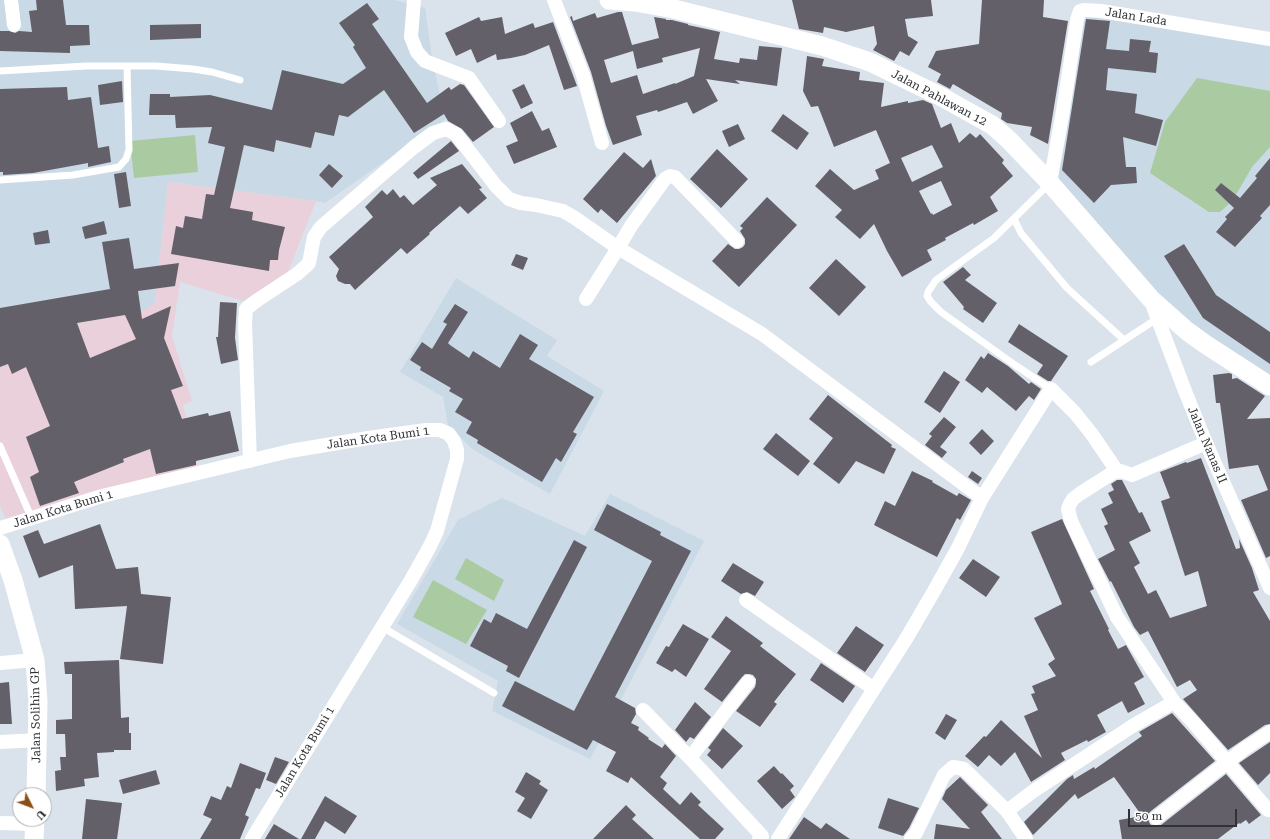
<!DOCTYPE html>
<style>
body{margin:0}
#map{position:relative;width:1270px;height:839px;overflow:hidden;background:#dae3eb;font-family:"Roboto Serif",serif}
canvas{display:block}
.north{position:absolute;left:12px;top:787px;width:40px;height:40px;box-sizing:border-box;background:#fff;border:1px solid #acadaf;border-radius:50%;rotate:132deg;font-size:11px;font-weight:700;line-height:16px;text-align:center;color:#2f3336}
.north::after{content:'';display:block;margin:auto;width:14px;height:18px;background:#8c4e13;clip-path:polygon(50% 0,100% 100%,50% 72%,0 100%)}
.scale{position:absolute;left:1128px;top:809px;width:109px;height:18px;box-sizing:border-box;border:2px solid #2f3336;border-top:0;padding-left:5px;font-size:12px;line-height:14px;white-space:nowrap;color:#2f3336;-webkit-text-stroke:3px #fff;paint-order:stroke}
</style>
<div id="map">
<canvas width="1270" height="839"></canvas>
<div class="north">U</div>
<div class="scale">50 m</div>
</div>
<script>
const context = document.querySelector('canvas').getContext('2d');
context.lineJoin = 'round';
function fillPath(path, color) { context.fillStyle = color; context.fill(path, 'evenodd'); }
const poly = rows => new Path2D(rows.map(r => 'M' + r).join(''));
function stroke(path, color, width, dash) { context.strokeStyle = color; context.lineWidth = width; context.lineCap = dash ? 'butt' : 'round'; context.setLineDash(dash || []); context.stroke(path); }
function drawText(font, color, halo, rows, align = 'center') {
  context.font = font + ' "Roboto Serif",serif'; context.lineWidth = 4; context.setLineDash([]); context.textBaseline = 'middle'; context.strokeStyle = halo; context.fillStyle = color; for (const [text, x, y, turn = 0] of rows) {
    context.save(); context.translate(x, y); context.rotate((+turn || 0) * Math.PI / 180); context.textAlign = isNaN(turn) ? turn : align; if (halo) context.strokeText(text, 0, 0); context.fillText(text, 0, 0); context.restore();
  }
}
fillPath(poly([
 [0,0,394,0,425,8,432,57,443,110,447,118,325,203,316,201,168,182,155,303,141,312,26,332,0,342],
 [1080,12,1270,43,1270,377,1172,314,1057,182],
 [456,278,557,340,547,356,604,391,550,494,472,449,448,425,443,397,400,372],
 [610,494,704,541,590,759,492,711,498,681,397,624,458,520,502,498,585,536]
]), '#c9d9e6');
fillPath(poly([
 [168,182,316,201,286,277,243,301,180,282,172,336,192,401,183,405,198,468,7,522,0,506,0,342,26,332,141,312,155,303]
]), '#e9d0da');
fillPath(poly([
 [1197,78,1270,91,1270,147,1252,167,1233,200,1220,212,1209,212,1150,173,1165,122],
 [195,135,198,172,134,178,130,141],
 [466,558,504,580,494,601,455,579],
 [433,580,487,610,466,644,413,617]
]), '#aacba1');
fillPath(poly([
 [36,0,63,0,66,25,89,25,90,45,70,46,70,53,0,51,0,31,9,31,15,33,19,31,32,32,29,11,37,10],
 [792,0,931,0,933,16,905,19,908,36,918,42,909,56,900,51,894,61,873,50,877,44,874,26,846,32,824,27,823,33,799,29],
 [982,0,1044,0,1043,17,1068,21,1048,144,1030,135,1032,127,1007,123,1001,119,1002,113,953,84,950,89,937,82,941,74,928,67,936,51,979,44],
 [367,3,379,19,372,24,427,103,449,87,451,90,460,84,464,85,494,127,473,142,462,129,448,121,444,114,414,133,384,90,348,117,339,115,334,136,315,132,311,148,276,140,274,152,244,145,230,208,253,212,252,220,285,227,279,250,278,260,270,260,269,271,171,254,176,226,183,228,185,216,202,219,206,194,214,195,225,147,208,143,212,127,176,128,175,115,149,115,150,94,170,94,170,97,210,95,272,110,282,70,343,84,366,68,353,47,355,45,339,23],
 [618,12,622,12,632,45,659,38,654,17,666,19,666,20,672,20,688,24,688,25,720,32,714,59,739,63,740,58,757,60,759,46,782,48,777,86,735,80,740,84,706,79,718,101,693,114,687,102,658,112,657,110,636,116,642,135,613,145,606,126,591,72,570,17,572,16,573,21,595,13,597,18],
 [700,48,694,76,675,84,675,83,643,94,637,75,611,83,604,60,633,51,637,69,663,62,662,58],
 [479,17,481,21,502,17,505,34,533,23,535,28,553,22,577,86,564,90,549,45,525,55,511,58,497,60,496,54,477,63,471,49,456,56,445,33],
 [1086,19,1110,21,1106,49,1129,51,1130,39,1151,41,1149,52,1158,53,1156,73,1108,68,1106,90,1137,94,1135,113,1163,120,1156,146,1123,137,1126,167,1136,167,1137,183,1111,185,1094,203,1062,170],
 [201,24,201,38,150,40,150,25],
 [807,56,824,59,822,66,860,72,859,80,884,83,881,107,908,101,908,103,923,100,932,104,941,128,951,123,959,143,970,133,976,138,980,134,1004,160,1002,163,1013,176,990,197,998,211,974,225,973,223,945,238,946,240,927,250,932,260,902,277,887,251,874,224,860,239,835,217,842,210,815,186,830,169,854,190,879,179,875,170,890,163,876,130,834,147,818,106,811,107,803,91],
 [932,145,943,167,912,182,901,158],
 [941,181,952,205,933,215,932,213,931,214,919,191],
 [122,81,123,102,100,105,98,85],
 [524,84,533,103,521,109,512,90],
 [67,87,68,100,91,97,98,148,109,146,111,162,88,167,88,163,33,173,3,175,3,172,0,172,0,89],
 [532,111,542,131,549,128,557,147,514,164,506,146,518,141,510,123],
 [783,114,809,133,797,150,771,131],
 [738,124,745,139,729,147,722,131],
 [451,141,459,151,418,179,413,173],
 [717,149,748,179,721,208,690,179],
 [624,152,643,168,651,159,656,176,617,223,601,209,598,213,583,199],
 [1270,158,1270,205,1260,216,1262,218,1235,247,1216,232,1227,219,1225,217,1234,208,1215,190,1221,183,1240,198,1257,178,1255,176],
 [329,164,343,176,332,188,319,175],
 [462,164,482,188,479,189,487,198,468,214,460,206,429,233,430,234,407,254,401,248,355,290,350,284,345,284,338,281,336,276,339,269,329,257,373,217,365,207,382,190,387,195,393,189,400,198,404,195,413,205,437,185,430,178],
 [126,172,131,206,119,208,114,174],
 [767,197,797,225,739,287,712,261,728,244,735,249,739,249,743,247,745,244,745,239,740,231,743,228,740,226],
 [104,221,107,234,85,239,82,227],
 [48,230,50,243,35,245,33,233],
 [129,238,134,269,179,263,175,286,138,291,142,319,171,306,164,338,183,386,171,390,182,419,208,413,209,416,230,411,239,451,196,461,196,465,156,474,150,449,123,459,124,462,74,482,79,493,40,506,30,477,39,472,26,437,50,426,26,367,12,374,8,364,0,367,0,308,110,289,102,242],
 [125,315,136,339,90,358,77,323],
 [1184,244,1216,295,1270,332,1270,364,1203,318,1164,256],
 [516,254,528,258,523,270,511,265],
 [836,259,866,287,839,316,809,288],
 [963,267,971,275,965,280,997,303,983,323,963,309,964,307,943,282],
 [220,302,237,303,235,338,238,360,221,364,216,337,218,337],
 [455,304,468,312,448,343,450,345,469,358,473,351,500,368,520,334,538,345,529,359,594,397,573,432,577,434,561,462,556,458,542,482,477,443,478,440,466,433,472,422,455,412,463,399,449,391,451,388,420,370,421,367,410,360,422,342,432,349,447,324,443,322],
 [1019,324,1068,356,1051,381,1048,381,1037,374,1043,365,1008,342],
 [988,353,1008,366,1029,384,1031,382,1041,389,1034,400,1029,396,1016,411,987,387,982,393,965,380,981,356,984,359],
 [944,371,960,382,940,413,924,402],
 [1229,373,1232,374,1232,379,1237,378,1265,396,1247,419,1270,418,1270,556,1266,558,1241,500,1268,490,1258,465,1229,469,1220,403,1216,403,1213,375],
 [828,395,892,445,891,447,896,449,884,474,856,461,839,484,813,464,833,438,809,419],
 [944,417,956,427,940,447,947,452,942,458,925,445,932,436,929,434],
 [982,429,994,441,981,455,969,443],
 [776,433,810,461,798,476,763,449],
 [1201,458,1236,549,1240,548,1239,539,1252,568,1259,590,1253,592,1270,621,1270,724,1265,725,1228,750,1183,699,1197,690,1190,680,1177,687,1148,631,1140,635,1134,627,1111,581,1110,582,1098,559,1115,550,1104,526,1108,524,1101,509,1113,503,1108,493,1114,490,1111,484,1117,480,1122,480,1139,513,1142,512,1151,531,1129,542,1140,563,1134,567,1148,594,1156,590,1170,618,1207,606,1198,571,1185,576,1161,501,1170,498,1160,472,1186,462,1187,463],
 [912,471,933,481,932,482,957,496,959,493,971,500,960,520,957,518,937,557,874,525,885,501,895,506],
 [972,471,982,478,978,484,968,477],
 [607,504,661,532,660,535,691,551,615,697,635,708,636,714,631,723,639,727,638,730,649,738,648,739,662,748,665,744,676,756,660,777,667,783,663,789,680,805,691,792,701,802,698,805,724,829,715,839,700,839,631,777,628,783,606,771,616,752,593,740,587,750,502,706,515,681,574,711,652,561,594,530],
 [1062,519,1094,589,1090,591,1109,629,1108,630,1118,649,1126,645,1144,677,1134,683,1145,704,1128,713,1122,701,1097,715,1106,732,1088,742,1087,740,1061,753,1065,760,1031,782,1015,752,1001,766,989,755,978,767,965,756,984,736,986,737,1001,720,1042,758,1024,716,1038,710,1031,694,1035,693,1032,686,1056,676,1048,664,1055,659,1034,618,1062,604,1031,532],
 [100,524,116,569,138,567,141,594,171,597,163,664,120,659,127,606,75,609,73,565,39,578,23,536,38,530,44,544],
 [574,540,587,547,519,678,506,671,508,666,470,646,484,619,491,623,496,613,527,629],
 [973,559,1000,577,986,597,959,578],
 [733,563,764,582,755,596,747,592,741,594,721,581],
 [726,616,763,643,760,646,796,674,774,702,777,704,760,727,736,711,755,687,756,683,756,679,753,675,749,674,745,674,742,677,722,702,704,689,731,651,711,637],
 [683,624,709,639,686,677,675,669,672,672,656,663,666,646,669,647],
 [856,626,884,645,865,672,837,653],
 [119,660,121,718,129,717,129,733,131,733,131,750,114,750,114,752,97,753,99,777,84,779,85,786,56,791,55,771,61,770,60,757,66,757,65,734,56,734,56,720,72,719,72,674,65,674,64,662],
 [821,663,855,686,843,703,810,680],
 [9,682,12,724,0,724,0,683],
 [695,702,711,717,694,739,690,737,686,742,675,730],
 [1172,713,1215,761,1151,811,1148,814,1148,819,1150,824,1153,826,1157,826,1161,825,1226,774,1261,815,1249,824,1246,820,1240,824,1239,823,1218,839,1122,839,1119,820,1142,816,1114,777,1078,799,1075,794,1033,835,1024,822,1067,779,1073,775,1074,779,1094,767,1095,769,1142,736,1139,732],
 [946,714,957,720,945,740,935,733],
 [723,728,743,746,722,769,707,755,711,750,708,748],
 [1270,742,1270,773,1258,785,1239,763],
 [275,757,289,762,276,784,266,780],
 [240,763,266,773,260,789,256,788,245,815,249,817,240,839,200,839,212,819,203,815,211,796,221,800,227,786,231,788],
 [774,766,781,774,782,773,794,786,790,790,795,797,782,809,757,781],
 [156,770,160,784,123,794,119,780],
 [526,772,541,781,539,784,548,790,531,819,517,811,525,798,515,792],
 [960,777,988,805,981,812,1002,839,934,839,936,824,970,829,942,799,946,790],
 [325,796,357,816,345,834,325,821,315,839,301,839],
 [888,798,919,808,909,828,903,836,878,828],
 [86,799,122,803,117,839,82,839],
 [626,805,636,815,632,819,654,839,593,839],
 [804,817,821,829,826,823,850,839,789,839],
 [274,824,299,839,265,839]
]), '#646069');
stroke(poly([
 [0,71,86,66,156,66,193,69,212,72,240,80],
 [0,180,73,175,119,167,126,159,129,150,127,66],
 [1050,183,994,238,936,280,928,292,927,296,931,302,941,312,1015,365,1051,389],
 [1014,219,1021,233,1067,288,1124,340],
 [1091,362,1158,318],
 [0,446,32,519],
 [382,627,494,693]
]), '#fff', 7);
stroke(poly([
 [11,0,14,25],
 [414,0,411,37,417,52,425,61,469,78,499,121],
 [554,0,583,75,602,143],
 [1050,183,1063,111,1077,20,1080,11,1084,10,1101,11,1270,39],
 [737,241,675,177,670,176,665,179,631,226,618,248,762,334,982,498],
 [1151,301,1185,391,1206,443,1270,588],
 [250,461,245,324,246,309,256,301,297,274,305,267,309,263,314,237,321,227,414,147,433,133,446,129,456,134,496,186,509,199,521,203,536,205,563,211,575,218,618,248,586,299],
 [0,528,102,496,290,451,368,438,426,430,440,430,449,434,454,441,457,450,457,459,437,531,430,546,411,580,252,839],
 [746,600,874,689],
 [0,663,35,660],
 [1174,702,1193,722,1268,810,1270,808],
 [643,710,690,758,762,836,759,839],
 [0,742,38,740],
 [690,758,748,682],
 [1156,818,1244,749,1270,732],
 [0,823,35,824],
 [778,839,906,639,934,591,958,548,982,498,1051,389,1075,413,1091,433,1117,471],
 [911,839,916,833,944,775,953,767,964,769,1007,811],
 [1026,839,1007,811,1032,792,1134,725,1174,702,1117,617,1071,521,1068,509,1070,504,1073,499,1081,493,1114,472,1121,471,1132,475,1206,443]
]), '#fff', 14);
stroke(poly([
 [609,0,635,2,674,9,822,46,870,62,940,96,992,125,1009,140,1050,183,1151,299,1187,331,1205,344,1270,386],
 [0,544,13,580,35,660,38,702,36,795],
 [34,839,35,819]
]), '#fff', 19);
drawText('12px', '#2f3336', '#fff', [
 ["Jalan Lada",1136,17,9],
 ["Jalan Pahlawan 12",939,98,28],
 ["Jalan Kota Bumi 1",378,438,-8],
 ["Jalan Nanas II",1207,445,67],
 ["Jalan Kota Bumi 1",63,509,-17],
 ["Jalan Solihin GP",36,715,-91],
 ["Jalan Kota Bumi 1",305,752,-59]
]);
</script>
